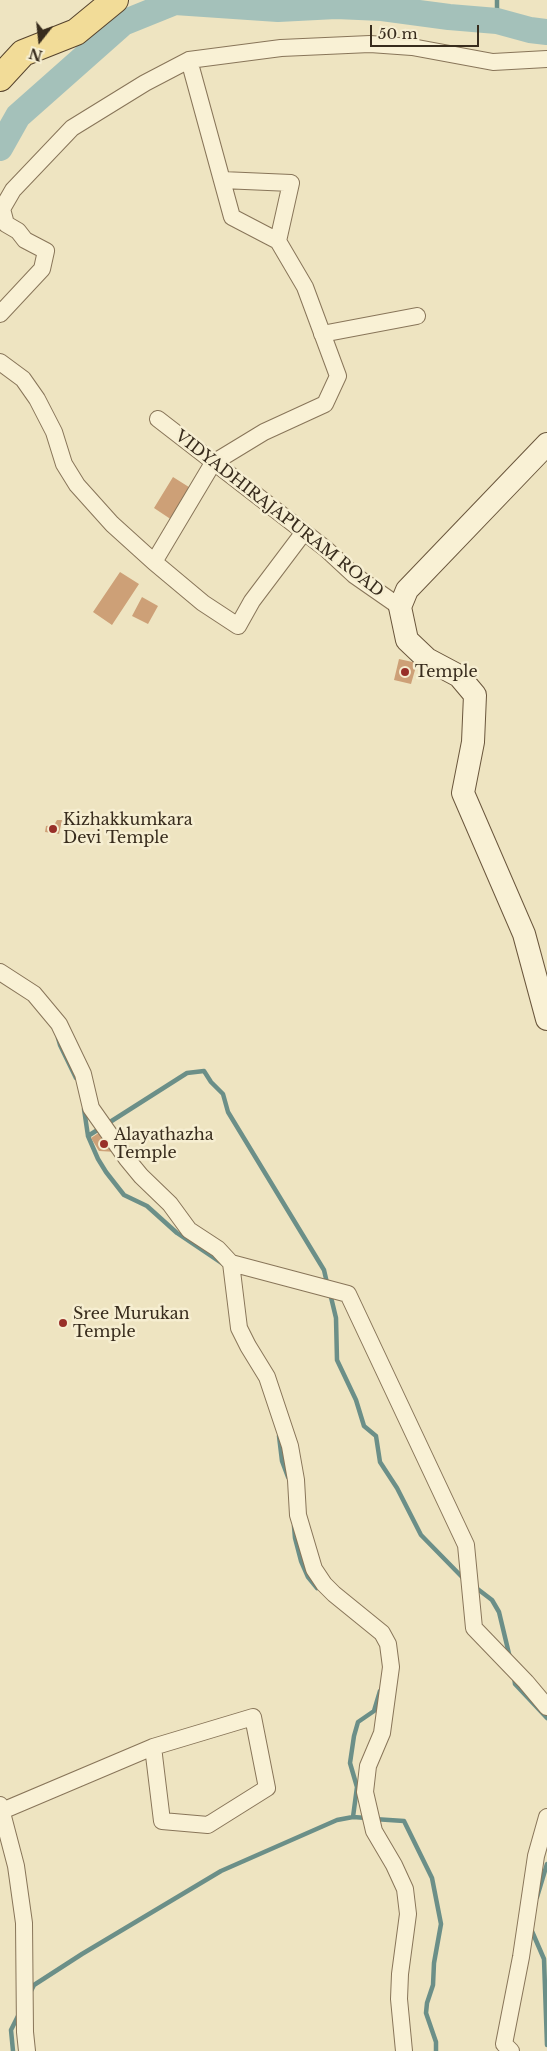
<!DOCTYPE html>
<style>
body{margin:0}
#map{position:relative;width:547px;height:2051px;overflow:hidden;background:#eee4c1;font-family:"Libre Baskerville",serif}
canvas{display:block}
.north{position:absolute;left:15px;top:15px;width:50px;height:50px;-webkit-text-stroke:4px #f6eed1;paint-order:stroke;rotate:196deg;font-size:14px;font-weight:700;line-height:20px;text-align:center;color:#382c1d}
.north::after{content:'';display:block;margin:auto;width:18px;height:22px;background:#382c1d;clip-path:polygon(50% 0,100% 100%,50% 72%,0 100%)}
.scale{position:absolute;left:370px;top:25px;width:109px;height:22px;box-sizing:border-box;border:2px solid #382c1d;border-top:0;padding-left:6px;font-size:15px;line-height:18px;white-space:nowrap;color:#382c1d;-webkit-text-stroke:4px #f6eed1;paint-order:stroke}
</style>
<div id="map">
<canvas width="547" height="2051"></canvas>
<div class="north">N</div>
<div class="scale">50 m</div>
</div>
<script>
const context = document.querySelector('canvas').getContext('2d');
context.lineJoin = 'round';
const poly = rows => new Path2D(rows.map(r => 'M' + r).join(''));
function stroke(path, color, width, dash) { context.strokeStyle = color; context.lineWidth = width; context.lineCap = dash ? 'butt' : 'round'; context.setLineDash(dash || []); context.stroke(path); }
function fillPath(path, color) { context.fillStyle = color; context.fill(path, 'evenodd'); }
function drawText(font, color, halo, rows, align = 'center') {
  context.font = font + ' "Libre Baskerville",serif'; context.lineWidth = 5; context.setLineDash([]); context.textBaseline = 'middle'; context.strokeStyle = halo; context.fillStyle = color; for (const [text, x, y, turn = 0] of rows) {
    context.save(); context.translate(x, y); context.rotate((+turn || 0) * Math.PI / 180); context.textAlign = isNaN(turn) ? turn : align; if (halo) context.strokeText(text, 0, 0); context.fillText(text, 0, 0); context.restore();
  }
}
stroke(poly([
 [497,21,497,0],
 [58,1038,60,1045,76,1078],
 [84,1109,88,1136,98,1159,106,1172,124,1195,147,1206,177,1233,223,1264],
 [88,1136,187,1073,204,1071,211,1082,223,1094,228,1112,324,1270,327,1283],
 [330,1293,336,1318,337,1360,356,1400,364,1426,376,1436,380,1462,397,1488,421,1535,465,1580],
 [279,1436,282,1461,288,1477],
 [294,1526,295,1538,301,1561,308,1577,317,1588],
 [475,1587,492,1600,499,1612,510,1658],
 [514,1677,515,1684,547,1718],
 [353,1817,357,1787,350,1763,354,1736,358,1722,374,1711,380,1691],
 [374,1819,404,1821,432,1878,441,1924,434,1963,433,1985,427,2003,426,2013,436,2042,436,2051],
 [537,1897,547,1864],
 [531,1929,544,1959,547,2045],
 [31,1991,34,1985,82,1954,221,1871,337,1820,353,1817,367,1818],
 [13,2051,11,2030,18,2016]
]), '#6b8f88', 4.5);
stroke(poly([
 [0,148,18,116,123,23,175,2,278,9,336,6,382,8,449,17,497,21,530,30,547,32]
]), '#a4c1ba', 26);
fillPath(poly([
 [173,477,192,489,172,520,154,508],
 [120,572,139,584,112,625,93,612],
 [142,597,158,606,148,624,132,616],
 [399,659,417,663,411,684,394,680],
 [57,820,62,820,59,834,45,832,46,826,54,825],
 [103,1130,117,1152,99,1151,91,1138]
]), '#cda077');
const street = poly([
 [189,60,232,217,278,241],
 [0,314,42,269,46,251,25,240,18,231,6,224,2,209,13,190,72,128,145,83,189,60,281,48,370,44,412,47,493,62,547,59],
 [322,334,417,316],
 [0,362,23,379,37,399,54,432,64,464,77,485,112,524,154,562,203,603,238,626,252,601,304,532],
 [158,419,326,549,354,575,400,607],
 [154,562,213,463,264,432,325,404,338,376,305,287,278,241,291,183,222,180],
 [0,972,34,994,59,1024,83,1074,91,1108,127,1159,141,1176,170,1204,189,1230,218,1249,231,1263,239,1328,248,1346,267,1377,290,1446,296,1480,298,1515,314,1569,324,1584,334,1594,382,1633,388,1644,391,1667,382,1733,368,1766,365,1792,374,1831,394,1865,405,1889,408,1914,400,1974,399,1999,404,2051],
 [231,1263,348,1294,466,1545,474,1628,526,1682,547,1707],
 [0,1805,16,1866,24,1923,25,2032,27,2051],
 [2,1811,153,1747,253,1717,267,1788,208,1825,162,1821,153,1747],
 [511,2051,504,2044,521,1957,536,1856,547,1817]
]);
const secondary = poly([
 [547,444,407,590,400,607,407,640,427,659,459,676,475,695,473,742,463,793,524,934,547,1019]
]);
const primary = poly([
 [0,78,23,53,76,32,115,0]
]);
stroke(street, '#887559', 18);
stroke(secondary, '#6a563c', 24);
stroke(primary, '#56432d', 28);
stroke(street, '#f9f1d5', 16);
stroke(secondary, '#f9f1d5', 22);
stroke(primary, '#f2dc98', 26);
for (const [x, y, r, color] of [
 [405,672,5,"#982f28"],
 [53,829,5,"#982f28"],
 [104,1144,5,"#982f28"],
 [63,1323,5,"#982f28"]
]) { const dot = new Path2D(); dot.arc(x, y, r, 0, 2 * Math.PI); context.fillStyle = color; context.fill(dot); stroke(dot, '#f6eed1', 2); }
drawText('16px', '#382c1d', '#f6eed1', [
 ["VIDYADHIRAJAPURAM ROAD",279,514,38]
]);
drawText('16px', '#382c1d', '#f6eed1', [
 ["Temple",415,672],
 ["Kizhakkumkara",63,820],
 ["Devi Temple",63,838],
 ["Alayathazha",114,1135],
 ["Temple",114,1153],
 ["Sree Murukan",73,1314],
 ["Temple",73,1332]
], 'left');
</script>
